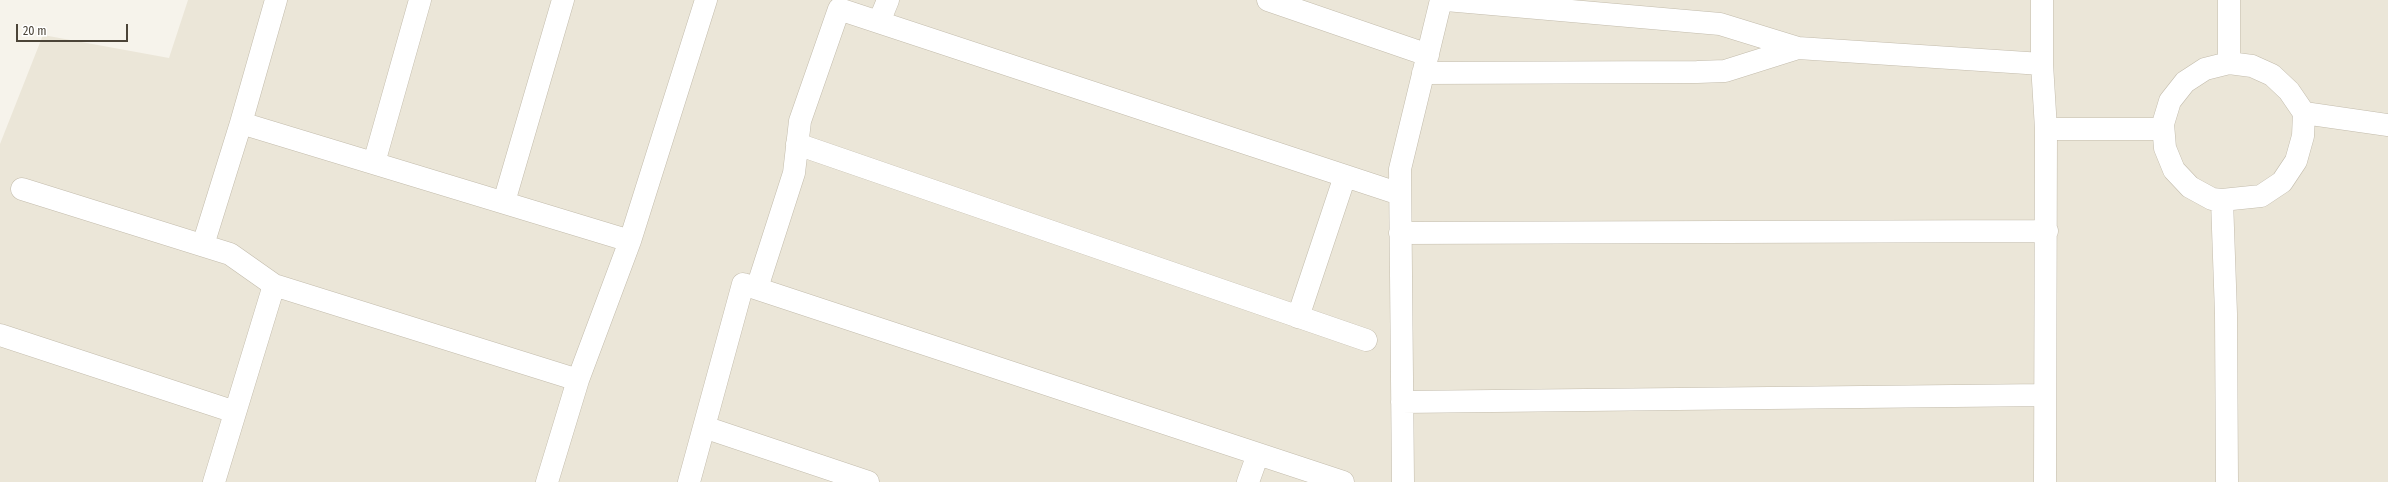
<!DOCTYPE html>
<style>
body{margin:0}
#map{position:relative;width:2388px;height:482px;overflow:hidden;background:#f6f3eb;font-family:"Fira Sans Condensed",sans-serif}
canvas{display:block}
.scale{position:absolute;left:16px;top:24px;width:112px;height:18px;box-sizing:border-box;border:2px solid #4b4438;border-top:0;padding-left:5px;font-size:12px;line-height:14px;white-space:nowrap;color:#4b4438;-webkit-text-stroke:3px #fff;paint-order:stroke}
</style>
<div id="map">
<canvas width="2388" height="482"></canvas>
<div class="scale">20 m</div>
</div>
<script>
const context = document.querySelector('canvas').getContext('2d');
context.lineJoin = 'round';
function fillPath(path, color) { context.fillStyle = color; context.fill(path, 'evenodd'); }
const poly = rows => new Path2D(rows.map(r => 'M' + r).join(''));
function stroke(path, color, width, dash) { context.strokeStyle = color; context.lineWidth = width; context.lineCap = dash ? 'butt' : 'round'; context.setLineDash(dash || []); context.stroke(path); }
fillPath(poly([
 [188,0,2388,0,2388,482,0,482,0,144,43,35,169,58]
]), '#ebe6d8');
const minor = poly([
 [1268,0,1428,55],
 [1446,0,1720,24,1798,48,2042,64,2046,129,2045,482],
 [2229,0,2229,63],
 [879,22,888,0],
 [2229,63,2252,66,2272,75,2289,91,2304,113,2303,136,2296,161,2282,182,2261,196,2222,200,2212,199,2190,187,2174,170,2165,148,2163,124,2170,101,2185,82,2205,69,2229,63],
 [2042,64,2042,0],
 [1423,73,1697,72,1725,71,1798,48],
 [2304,113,2388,125],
 [241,123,630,241,578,380,547,482],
 [2046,129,2163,129],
 [797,144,1366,340],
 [374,163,420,0],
 [22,189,230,254,274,285,578,380],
 [2222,200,2226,314,2227,482],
 [504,202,563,0],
 [1400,233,2047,231],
 [630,241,706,0],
 [203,245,241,123,276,0],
 [757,288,794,173,800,121,839,9,1400,194],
 [1298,317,1345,176],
 [0,335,235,412],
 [1402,402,2045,395],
 [704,427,868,482],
 [214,482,274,285],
 [689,482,743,284,1343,482],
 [1248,482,1258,454],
 [1403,482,1400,169,1441,0]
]);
stroke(minor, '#c3bcac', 23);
stroke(minor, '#fff', 22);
</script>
